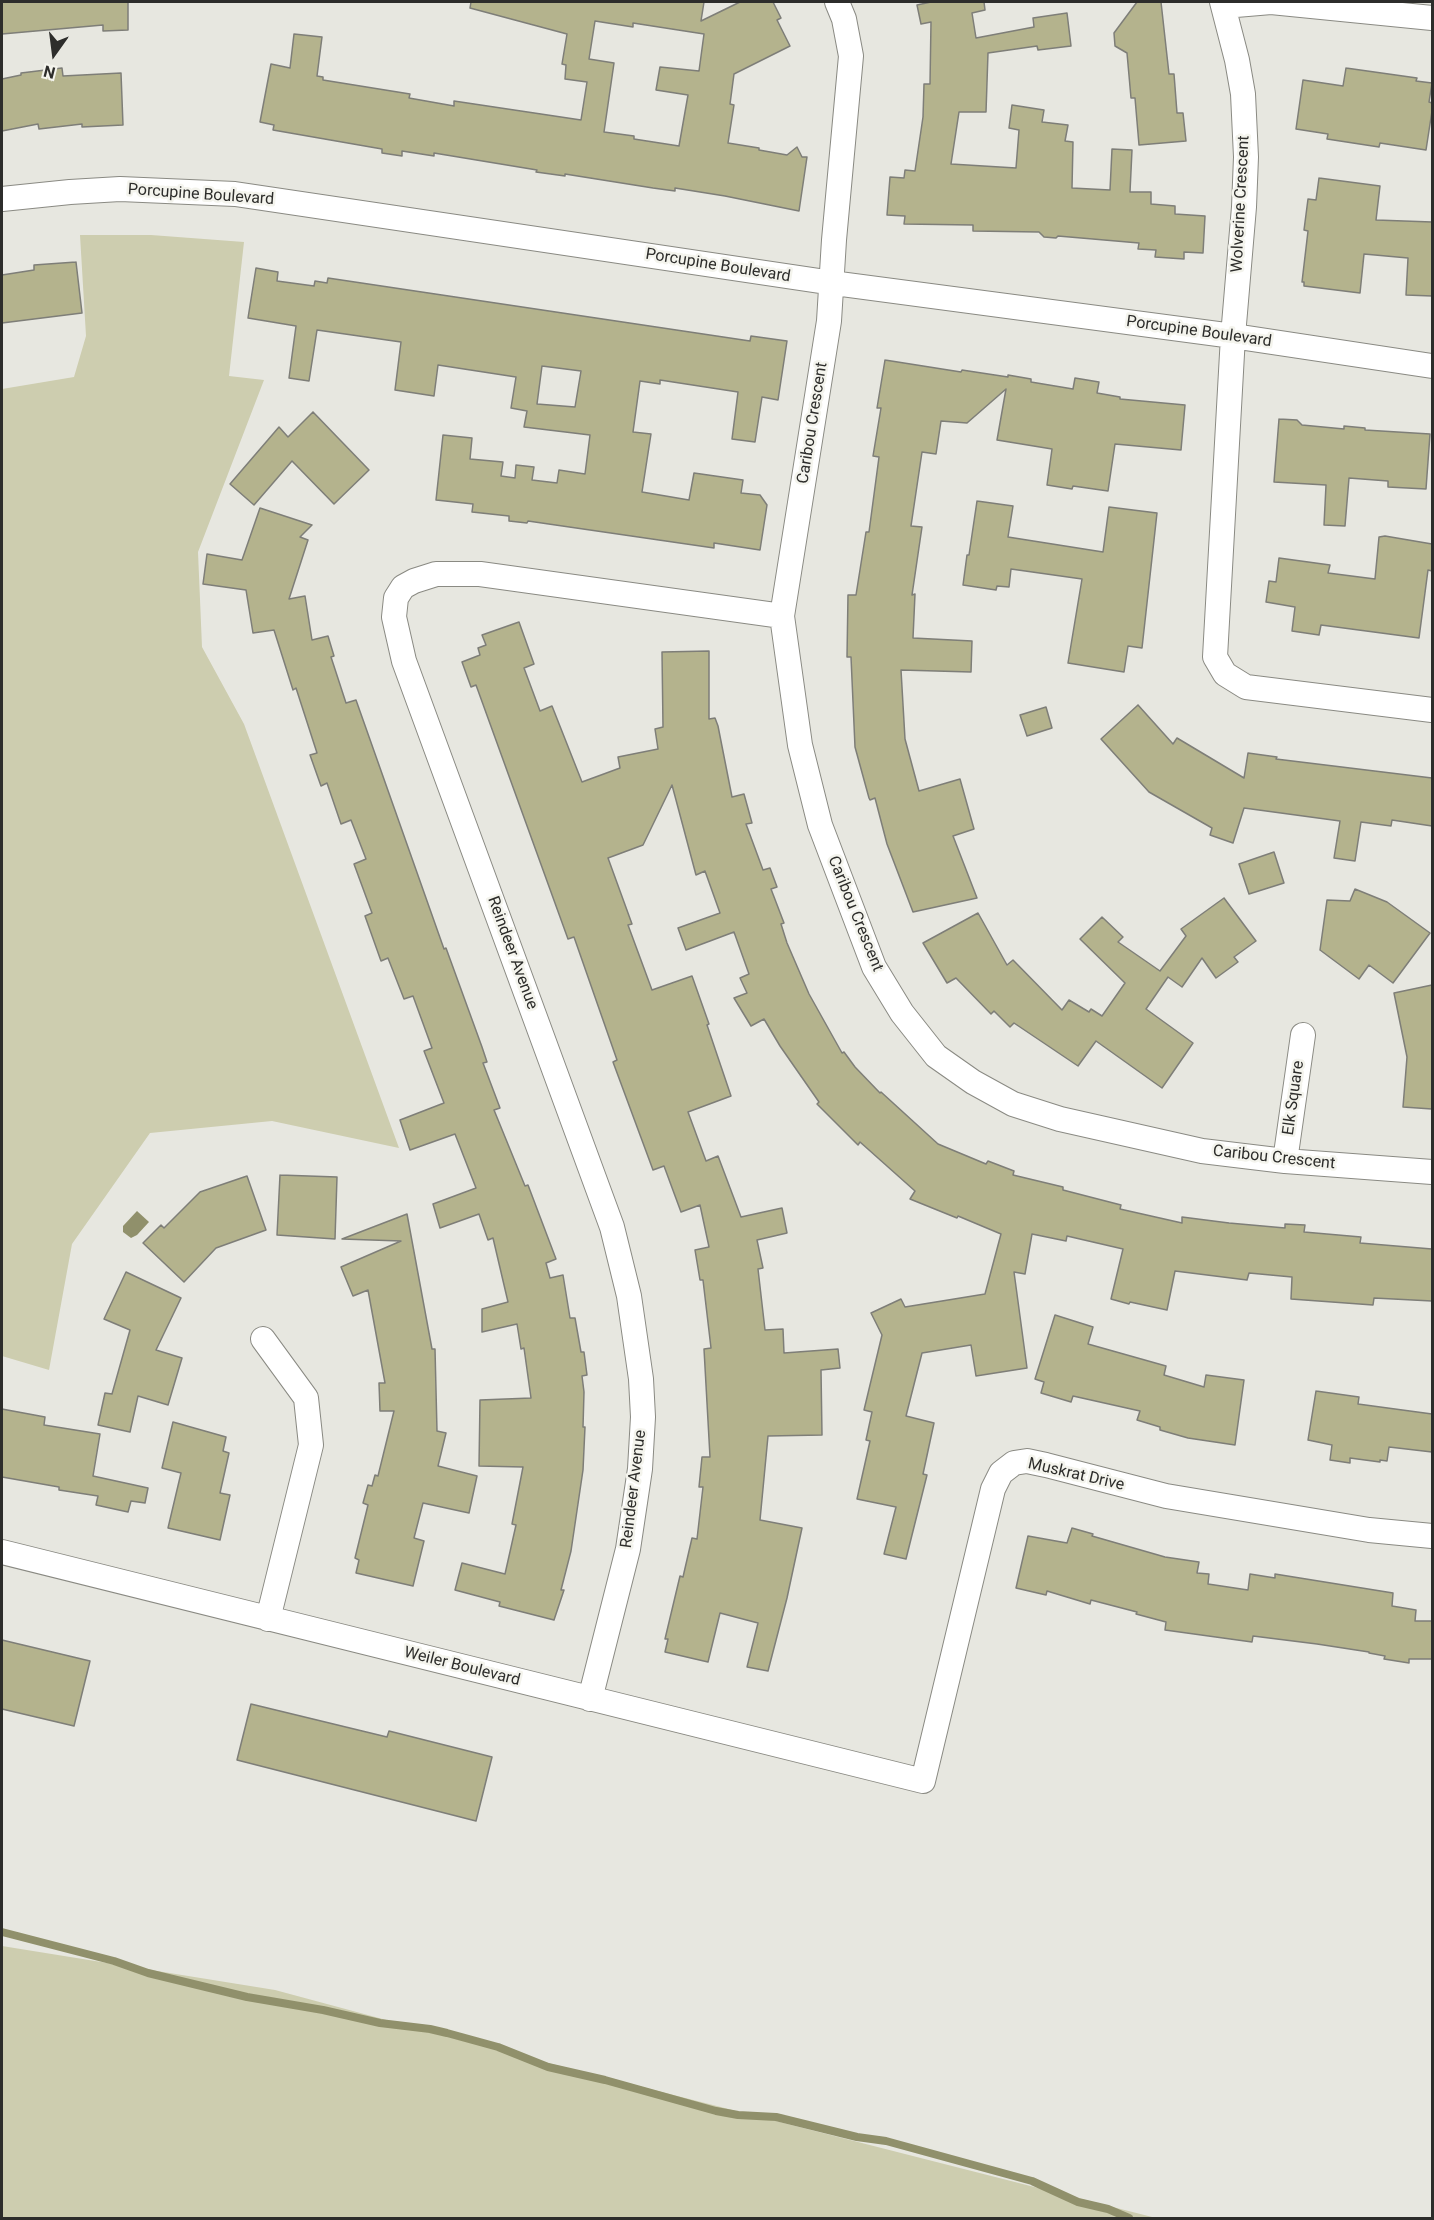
<!DOCTYPE html>
<style>
body{margin:0}
#map{position:relative;width:1434px;height:2220px;overflow:hidden;background:#e7e7e0;font-family:Roboto,sans-serif}
canvas{display:block}
.frame{position:absolute;inset:0;border:3px solid #2d2d2b;pointer-events:none}
.north{position:absolute;left:24px;top:24px;width:60px;height:60px;-webkit-text-stroke:4px #f4f4ed;paint-order:stroke;rotate:194deg;font-size:16px;font-weight:700;line-height:24px;text-align:center;color:#2d2d2b}
.north::after{content:'';display:block;margin:auto;width:21px;height:27px;background:#2d2d2b;clip-path:polygon(50% 0,100% 100%,50% 72%,0 100%)}
</style>
<div id="map">
<canvas width="1434" height="2220"></canvas>
<div class="frame"></div>
<div class="north">N</div>
</div>
<script>
const context = document.querySelector('canvas').getContext('2d');
context.lineJoin = 'round';
function fillPath(path, color) { context.fillStyle = color; context.fill(path, 'evenodd'); }
const poly = rows => new Path2D(rows.map(r => 'M' + r).join(''));
function stroke(path, color, width, dash) { context.strokeStyle = color; context.lineWidth = width; context.lineCap = dash ? 'butt' : 'round'; context.setLineDash(dash || []); context.stroke(path); }
function drawText(font, color, halo, rows, align = 'center') {
  context.font = font + ' Roboto,sans-serif'; context.lineWidth = 5; context.setLineDash([]); context.textBaseline = 'middle'; context.strokeStyle = halo; context.fillStyle = color; for (const [text, x, y, turn = 0] of rows) {
    context.save(); context.translate(x, y); context.rotate((+turn || 0) * Math.PI / 180); context.textAlign = isNaN(turn) ? turn : align; if (halo) context.strokeText(text, 0, 0); context.fillText(text, 0, 0); context.restore();
  }
}
fillPath(poly([
 [80,235,151,235,244,242,229,376,264,380,198,552,202,647,244,724,399,1148,272,1121,150,1133,72,1244,49,1370,2,1356,2,389,74,377,86,336],
 [2,1946,275,1990,505,2052,1156,2218,2,2218]
]), '#cdcdaf');
fillPath(poly([
 [137,1211,149,1222,137,1235,131,1238,123,1232,123,1226]
]), '#90906b');
stroke(poly([
 [2,1932,114,1961,148,1973,247,1997,323,2010,380,2023,430,2029,447,2033,498,2047,548,2067,605,2080,716,2111,738,2115,776,2117,857,2137,886,2141,1032,2181,1078,2202,1108,2209,1129,2218]
]), '#90906b', 8);
const building = poly([
 [2,2,128,2,128,30,103,31,103,25,2,34,2,2],
 [471,2,704,2,701,21,740,2,773,2,781,18,777,20,790,46,734,74,730,104,734,105,728,143,759,148,759,150,787,155,797,147,802,157,807,157,799,211,725,196,675,188,675,191,653,188,565,174,565,176,536,172,537,170,434,153,434,156,402,151,402,156,382,153,382,149,273,130,274,125,260,122,271,64,290,68,294,34,322,37,317,76,323,77,323,80,410,94,409,98,454,106,454,101,581,120,587,82,565,79,566,65,562,64,567,34,470,8,471,2],
 [595,21,633,27,633,23,704,34,699,71,660,67,656,90,688,95,679,146,634,139,634,136,604,132,614,63,589,59,595,21],
 [931,2,984,2,985,10,972,13,976,38,1034,27,1033,18,1067,13,1071,46,1038,50,1037,46,988,53,986,112,959,112,951,164,1016,168,1019,130,1009,128,1012,105,1044,110,1042,122,1068,125,1065,141,1073,142,1072,188,1110,190,1112,149,1132,150,1130,192,1151,192,1151,204,1175,206,1175,214,1205,216,1203,253,1184,252,1184,259,1155,257,1156,250,1138,249,1139,243,1058,236,1056,238,1044,237,1039,232,973,231,973,225,904,224,905,216,887,215,890,177,904,178,905,170,915,171,923,117,924,84,930,84,931,22,921,24,917,5,931,2],
 [1137,2,1161,2,1169,74,1174,74,1177,113,1183,113,1186,141,1139,145,1135,98,1131,98,1127,53,1115,46,1114,33,1137,2],
 [62,68,63,76,121,73,123,125,82,127,82,124,39,129,38,124,2,131,2,79,21,75,21,73,62,68],
 [1346,68,1417,78,1416,81,1432,83,1429,102,1432,103,1432,111,1426,150,1380,143,1379,147,1327,139,1328,134,1296,129,1303,80,1343,86,1346,68],
 [1319,178,1380,186,1376,220,1432,222,1432,296,1406,295,1408,258,1364,254,1360,293,1304,286,1304,282,1302,282,1308,231,1304,230,1308,199,1316,200,1319,178],
 [76,262,82,313,2,323,2,275,34,270,34,265,76,262],
 [256,268,278,272,277,281,314,286,315,281,327,283,328,278,750,341,751,336,787,341,778,400,762,397,755,442,732,439,738,392,660,380,660,384,640,381,633,432,651,434,642,492,689,500,694,473,743,480,741,493,760,495,767,505,760,550,714,543,714,548,528,521,527,523,509,521,509,516,472,512,473,504,436,500,443,435,472,438,470,459,503,462,501,476,515,478,516,465,534,467,532,480,557,483,559,470,585,474,590,435,524,427,527,411,511,408,516,377,438,365,434,396,395,390,401,342,317,330,309,381,289,378,296,326,248,318,256,268],
 [542,366,581,371,575,407,537,404,542,366],
 [885,360,961,372,962,370,1008,377,1008,375,1031,379,1031,382,1073,389,1075,378,1099,382,1097,393,1120,397,1120,399,1185,405,1181,450,1115,444,1108,491,1073,486,1072,489,1047,485,1052,449,997,440,1006,389,967,423,941,421,936,454,922,452,911,526,922,527,912,595,915,594,913,638,972,641,971,672,901,670,905,739,919,791,960,779,974,829,953,836,977,898,913,912,887,844,875,798,870,800,869,798,855,747,851,657,847,657,848,595,856,595,866,532,869,532,879,457,873,456,881,408,877,408,885,360],
 [313,412,369,470,334,504,292,461,254,505,230,484,279,427,288,437,313,412],
 [1279,419,1297,420,1302,425,1344,429,1344,426,1365,428,1365,430,1430,434,1426,489,1388,487,1388,481,1349,478,1345,526,1324,525,1326,485,1274,482,1279,419],
 [977,501,1013,506,1008,537,1103,552,1109,507,1157,513,1142,648,1128,646,1124,672,1068,663,1082,579,1011,569,1009,587,997,586,996,590,963,585,967,555,969,555,977,501],
 [260,508,312,525,300,537,308,540,289,599,305,596,312,640,328,636,334,656,331,657,346,703,356,700,444,949,446,948,482,1047,487,1062,483,1063,500,1108,494,1110,525,1186,528,1185,556,1259,546,1263,550,1278,563,1275,570,1318,575,1318,581,1352,584,1352,587,1375,582,1376,584,1392,583,1427,585,1427,583,1470,571,1551,561,1590,564,1590,554,1620,499,1606,500,1602,455,1590,462,1563,505,1574,516,1525,512,1524,523,1467,479,1466,480,1400,531,1398,524,1348,521,1349,517,1324,482,1332,482,1309,508,1302,493,1238,488,1240,479,1214,440,1228,433,1204,476,1188,455,1134,410,1150,400,1120,444,1103,424,1051,432,1048,413,996,404,999,388,958,381,961,365,916,372,913,354,864,366,859,351,820,341,824,327,783,321,786,310,755,317,753,296,688,293,690,274,630,253,633,246,590,203,584,207,554,242,560,260,508],
 [1385,536,1432,544,1432,571,1428,570,1419,638,1321,625,1319,635,1292,631,1295,607,1266,602,1269,581,1276,582,1279,558,1330,565,1328,573,1375,579,1379,537,1385,536],
 [519,622,534,664,524,668,540,711,552,706,582,782,620,768,618,757,658,749,655,729,663,727,662,652,709,651,709,719,715,718,718,726,732,797,744,794,752,823,746,824,763,870,770,868,777,887,771,889,784,923,781,924,787,943,809,994,842,1053,844,1052,855,1067,880,1093,881,1092,938,1144,986,1164,988,1161,1014,1171,1013,1175,1063,1187,1063,1190,1121,1205,1120,1209,1182,1223,1182,1217,1229,1223,1285,1228,1285,1224,1305,1225,1304,1232,1361,1237,1360,1243,1432,1249,1432,1301,1374,1298,1373,1305,1291,1299,1292,1277,1249,1273,1247,1280,1175,1271,1167,1310,1130,1302,1129,1304,1111,1299,1123,1249,1067,1236,1066,1241,1032,1234,1025,1274,1014,1272,1027,1368,976,1376,971,1345,922,1353,906,1416,934,1423,923,1474,927,1475,906,1559,884,1554,896,1507,857,1499,870,1441,866,1440,872,1412,864,1410,882,1335,871,1313,901,1299,905,1307,985,1294,1001,1234,958,1216,957,1218,910,1199,915,1191,860,1142,858,1145,817,1104,819,1102,780,1046,764,1019,751,1026,734,998,747,993,740,978,749,974,734,932,686,950,678,928,720,913,705,871,696,875,672,785,643,845,608,858,632,924,628,925,652,990,692,976,709,1024,707,1025,731,1096,688,1112,706,1161,718,1156,741,1217,782,1208,787,1233,757,1240,763,1268,758,1269,765,1330,783,1329,784,1353,838,1349,840,1368,821,1370,822,1435,768,1436,760,1520,802,1528,787,1598,768,1671,747,1667,758,1623,720,1613,708,1662,665,1652,668,1639,665,1639,680,1576,683,1577,692,1538,697,1539,703,1487,699,1487,702,1457,710,1457,704,1349,711,1348,703,1280,700,1280,695,1250,709,1247,700,1205,681,1212,664,1166,653,1170,613,1062,617,1060,574,937,568,939,476,685,471,687,462,662,480,655,478,648,486,645,482,635,519,622],
 [1138,705,1173,744,1177,738,1244,778,1248,753,1277,757,1276,759,1432,778,1432,826,1392,820,1391,826,1361,822,1355,861,1334,858,1340,821,1244,808,1233,843,1210,835,1212,828,1149,792,1101,739,1138,705],
 [1046,707,1052,728,1027,736,1020,715,1046,707],
 [1274,852,1284,883,1249,894,1239,864,1274,852],
 [1355,889,1387,902,1430,933,1393,983,1369,965,1359,979,1320,950,1327,900,1350,901,1355,889],
 [1224,898,1256,941,1234,957,1238,962,1216,978,1202,958,1182,987,1168,977,1146,1009,1193,1043,1162,1088,1096,1041,1078,1066,1014,1023,1010,1027,994,1011,991,1014,956,978,947,983,923,943,978,913,1007,965,1013,960,1062,1010,1069,1000,1089,1012,1091,1009,1102,1016,1125,983,1080,939,1102,917,1123,937,1118,942,1160,971,1186,936,1181,929,1224,898],
 [1432,985,1432,1109,1403,1107,1407,1057,1394,993,1432,985],
 [280,1175,337,1177,335,1239,277,1235,280,1175],
 [247,1176,266,1230,216,1248,184,1282,143,1243,161,1225,164,1228,200,1192,247,1176],
 [407,1214,432,1349,435,1349,437,1431,446,1433,438,1466,477,1476,469,1513,423,1503,414,1538,424,1541,413,1586,356,1573,359,1560,355,1558,368,1505,363,1503,368,1485,372,1486,375,1475,378,1476,394,1411,380,1411,379,1383,385,1383,368,1290,353,1296,341,1267,401,1241,342,1239,407,1214],
 [126,1272,181,1298,156,1350,182,1358,168,1405,138,1396,130,1432,98,1425,105,1393,112,1394,130,1330,104,1319,126,1272],
 [1055,1315,1093,1327,1088,1344,1166,1366,1164,1375,1204,1387,1206,1375,1244,1380,1235,1445,1188,1438,1160,1430,1160,1427,1137,1420,1140,1411,1073,1396,1071,1402,1041,1393,1044,1382,1035,1379,1055,1315],
 [1316,1391,1359,1397,1358,1404,1432,1414,1432,1452,1389,1447,1387,1461,1380,1460,1380,1462,1350,1458,1350,1463,1330,1460,1332,1445,1308,1440,1316,1391],
 [2,1409,45,1417,44,1425,100,1434,93,1476,148,1488,145,1503,131,1501,128,1512,96,1505,98,1496,59,1490,59,1487,2,1477,2,1409],
 [173,1422,226,1437,223,1451,229,1453,220,1493,230,1495,220,1540,168,1528,181,1473,162,1468,173,1422],
 [1072,1528,1093,1534,1092,1536,1165,1557,1199,1562,1197,1573,1209,1574,1208,1584,1248,1590,1250,1574,1275,1578,1275,1574,1393,1593,1392,1606,1416,1610,1415,1621,1432,1621,1432,1659,1409,1659,1409,1663,1384,1659,1385,1656,1369,1653,1369,1652,1317,1644,1253,1636,1252,1642,1165,1630,1166,1622,1136,1614,1137,1612,1091,1600,1090,1604,1047,1591,1046,1595,1016,1588,1028,1536,1067,1543,1072,1528],
 [2,1640,90,1661,74,1726,2,1709,2,1640],
 [251,1704,387,1737,389,1731,492,1757,476,1821,237,1760,251,1704]
]);
fillPath(building, '#b4b38d');
stroke(building, '#7e7e78', 1.5);
const minor = poly([
 [837,2,844,19,851,56,834,240,829,321,782,616,800,745,820,825,874,967,902,1013,936,1056,973,1082,1013,1104,1060,1119,1202,1151,1285,1161,1432,1172],
 [1222,2,1237,60,1243,94,1246,157,1244,207,1233,336,1215,657,1225,674,1246,687,1432,710],
 [1224,6,1271,2,1432,18],
 [2,199,70,192,120,189,235,194,833,283,1233,336,1432,366],
 [1285,1161,1303,1035],
 [263,1339,306,1398,311,1445,268,1619],
 [2,1552,923,1781,993,1489,1001,1473,1014,1463,1027,1461,1046,1465,1166,1496,1369,1530,1432,1536],
 [590,1699,628,1549,640,1469,643,1417,641,1379,629,1296,612,1227,404,661,394,617,396,598,403,587,414,581,436,574,480,574,782,616]
]);
stroke(minor, '#8a8a83', 26);
stroke(minor, '#fff', 24);
drawText('16px', '#2d2d2b', '#f4f4ed', [
 ["Porcupine Boulevard",201,195,4],
 ["Wolverine Crescent",1241,204,-87],
 ["Porcupine Boulevard",718,266,9],
 ["Porcupine Boulevard",1199,332,8],
 ["Caribou Crescent",813,423,-81],
 ["Caribou Crescent",855,914,68],
 ["Reindeer Avenue",512,953,70],
 ["Elk Square",1294,1098,-82],
 ["Caribou Crescent",1274,1158,6],
 ["Muskrat Drive",1076,1475,13],
 ["Reindeer Avenue",634,1489,-83],
 ["Weiler Boulevard",462,1667,14]
]);
</script>
